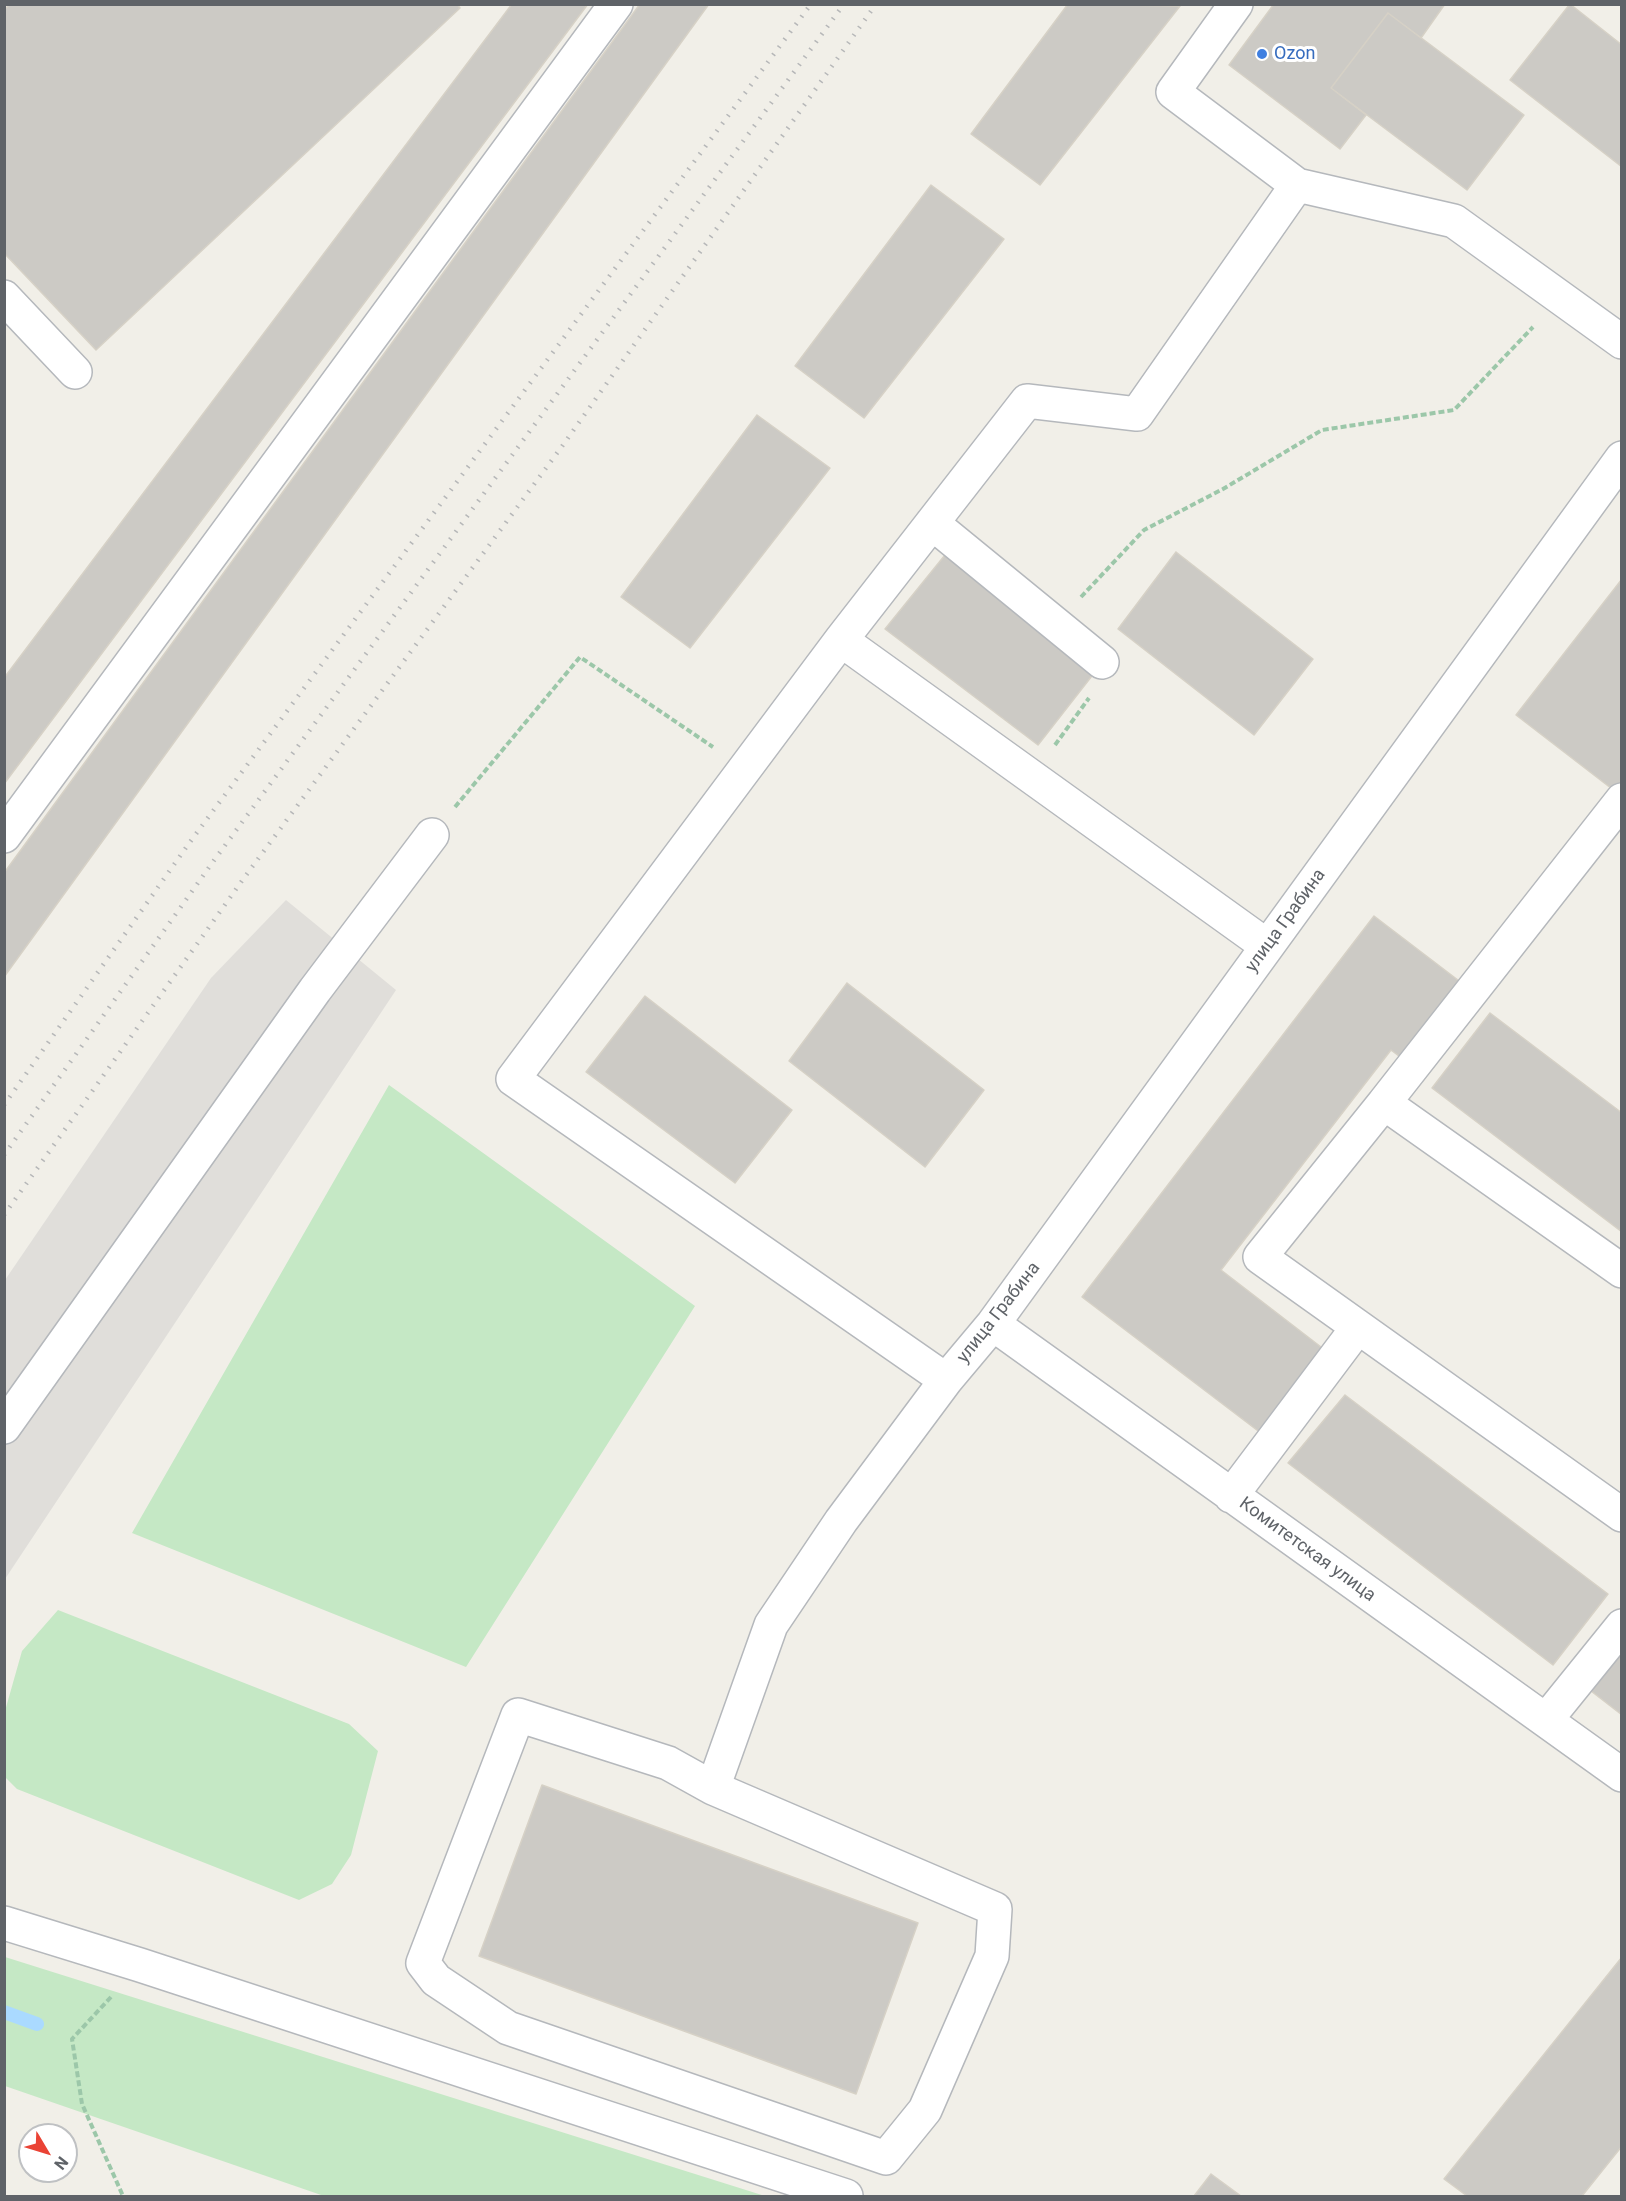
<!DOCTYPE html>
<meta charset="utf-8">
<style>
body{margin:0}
#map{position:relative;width:1626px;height:2201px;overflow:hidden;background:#f1efe8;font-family:Roboto,sans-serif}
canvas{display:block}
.frame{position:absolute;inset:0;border:6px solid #5f6368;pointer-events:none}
.north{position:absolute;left:18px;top:2123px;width:60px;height:60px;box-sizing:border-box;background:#fff;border:2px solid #bfc1c3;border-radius:50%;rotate:128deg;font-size:16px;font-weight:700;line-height:24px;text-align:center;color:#5f6368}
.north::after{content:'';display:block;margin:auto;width:21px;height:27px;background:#ea4335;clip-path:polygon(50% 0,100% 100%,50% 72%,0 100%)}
</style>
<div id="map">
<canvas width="1626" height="2201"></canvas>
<div class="frame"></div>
<div class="north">N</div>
</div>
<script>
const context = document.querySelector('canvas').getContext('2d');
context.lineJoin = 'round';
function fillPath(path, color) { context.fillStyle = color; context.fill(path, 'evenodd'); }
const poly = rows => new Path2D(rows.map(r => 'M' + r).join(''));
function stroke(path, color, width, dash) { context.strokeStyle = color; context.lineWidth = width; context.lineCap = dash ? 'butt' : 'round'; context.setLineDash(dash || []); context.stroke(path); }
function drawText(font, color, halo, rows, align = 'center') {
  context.font = font + ' Roboto,sans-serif'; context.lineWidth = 6; context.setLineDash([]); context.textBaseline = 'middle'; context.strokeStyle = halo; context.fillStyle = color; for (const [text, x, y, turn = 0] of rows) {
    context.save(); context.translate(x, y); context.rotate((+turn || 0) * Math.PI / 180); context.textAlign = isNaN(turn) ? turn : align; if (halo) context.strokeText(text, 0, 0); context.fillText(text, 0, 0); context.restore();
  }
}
fillPath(poly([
 [286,900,396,990,5,1579,5,1280,211,978]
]), '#e0deda');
fillPath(poly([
 [389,1085,695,1306,466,1667,132,1533],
 [58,1610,349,1724,378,1751,351,1855,332,1884,299,1900,17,1789,5,1777,5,1711,22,1651],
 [5,1957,765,2196,324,2196,5,2086]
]), '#c5e8c5');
stroke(poly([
 [4,2012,37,2024]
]), '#aadaff', 14);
const building = poly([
 [10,4,457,4,460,8,96,350,4,253,4,10,10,4],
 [512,4,588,4,4,784,4,678,512,4],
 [640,4,709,4,4,977,4,873,640,4],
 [1068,4,1180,6,1040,185,971,134,1068,4],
 [1274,4,1445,4,1421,38,1388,13,1331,88,1366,115,1340,149,1229,65,1274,4],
 [1570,4,1622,45,1622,167,1510,80,1570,4],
 [1388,13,1524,115,1467,190,1331,88,1388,13],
 [931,185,1004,239,864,418,795,366,931,185],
 [757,415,830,468,690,648,621,597,757,415],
 [1176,552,1313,659,1254,735,1118,629,1176,552],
 [945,555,1095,672,1038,745,885,629,945,555],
 [1622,579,1622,786,1616,792,1516,715,1622,579],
 [1374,916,1471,990,1412,1066,1391,1050,1221,1270,1334,1357,1270,1440,1082,1297,1374,916],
 [847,983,984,1090,925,1167,789,1061,847,983],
 [645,996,792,1110,735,1183,586,1072,645,996],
 [1490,1013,1622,1113,1622,1232,1432,1088,1490,1013],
 [1345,1395,1608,1594,1553,1665,1288,1463,1345,1395],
 [1622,1652,1622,1715,1591,1691,1622,1652],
 [542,1785,918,1923,856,2094,479,1956,542,1785],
 [1622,1957,1622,2146,1582,2196,1467,2196,1444,2179,1622,1957],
 [1211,2174,1241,2196,1194,2196,1211,2174]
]);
fillPath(building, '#cccac5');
stroke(building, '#d6d1c6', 1.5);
const minor = poly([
 [1297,185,1454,221,1622,342],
 [4,297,75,372],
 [932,523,1102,662],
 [841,640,1267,946],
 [1622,800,1384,1103,1622,1271],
 [4,836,616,4],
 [1384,1103,1260,1257,1622,1515],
 [993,1324,1622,1775],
 [946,1380,513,1079,841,640,1027,401,1137,414,1297,185,1173,92,1236,4],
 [4,1427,315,990,432,835],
 [1231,1496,1358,1327],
 [1546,1720,1622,1626],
 [713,1788,995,1909,992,1956,925,2110,886,2158,508,2028,436,1980,423,1963,518,1715,668,1763,713,1788,771,1625,841,1521,946,1380,993,1324,1622,458],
 [4,1923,140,1965,846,2196]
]);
stroke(minor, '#b5b8bc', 36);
stroke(poly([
 [1081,597,1144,530,1223,489,1322,430,1454,410,1533,327],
 [1055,745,1089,698],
 [455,807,580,657,713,747],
 [111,1997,72,2039,82,2104,123,2196]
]), '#9cc7a9', 4, [6, 3]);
stroke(minor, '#fff', 33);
stroke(poly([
 [4,1105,190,842,811,4],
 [4,1155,215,859,844,4],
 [4,1215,244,878,563,445,876,4]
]), '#b6b7b8', 4.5, [1.5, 8]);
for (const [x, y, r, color] of [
 [1262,54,6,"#3f7fe0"]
]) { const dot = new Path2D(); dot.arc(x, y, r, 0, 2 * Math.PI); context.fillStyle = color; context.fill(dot); stroke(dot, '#fff', 2); }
drawText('18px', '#366cbe', '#fff', [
 ["Ozon",1274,54]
], 'left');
drawText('18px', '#5f6368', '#fff', [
 ["улица Грабина",1286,921,-54],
 ["улица Грабина",999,1313,-52],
 ["Комитетская улица",1307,1550,36]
]);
</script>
